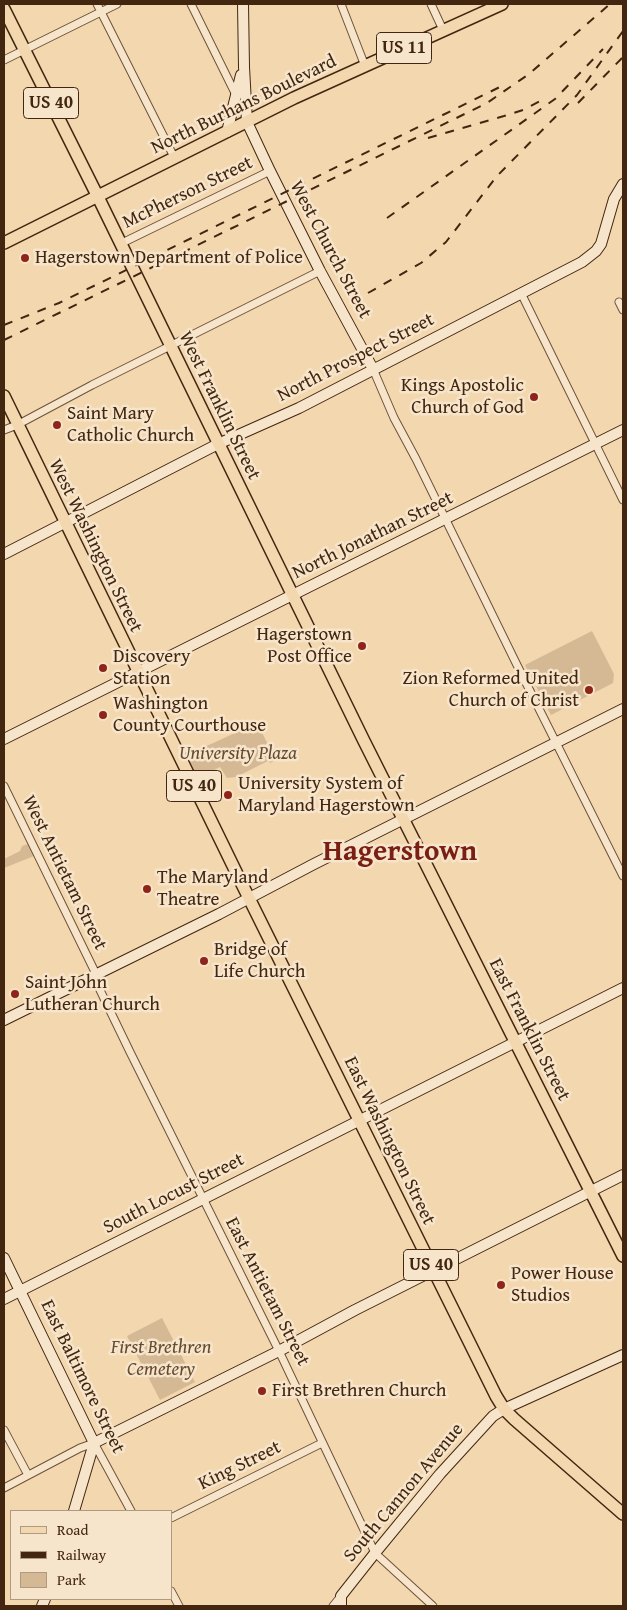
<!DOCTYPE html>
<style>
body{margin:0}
#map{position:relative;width:627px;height:1610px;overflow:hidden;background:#f2d7af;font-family:"Gentium Book Plus",serif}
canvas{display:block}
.frame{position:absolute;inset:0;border:5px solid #422610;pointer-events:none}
.legend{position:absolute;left:10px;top:1510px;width:162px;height:90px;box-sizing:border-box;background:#f7e5cb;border:1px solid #af9980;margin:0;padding:6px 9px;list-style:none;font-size:15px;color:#422610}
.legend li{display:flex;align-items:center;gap:10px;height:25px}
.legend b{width:25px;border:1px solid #af9980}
</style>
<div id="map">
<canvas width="627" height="1610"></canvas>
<div class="frame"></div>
<ul class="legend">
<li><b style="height:6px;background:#f2d7af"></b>Road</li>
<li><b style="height:6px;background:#422610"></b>Railway</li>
<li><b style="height:14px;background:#d4b994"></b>Park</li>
</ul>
</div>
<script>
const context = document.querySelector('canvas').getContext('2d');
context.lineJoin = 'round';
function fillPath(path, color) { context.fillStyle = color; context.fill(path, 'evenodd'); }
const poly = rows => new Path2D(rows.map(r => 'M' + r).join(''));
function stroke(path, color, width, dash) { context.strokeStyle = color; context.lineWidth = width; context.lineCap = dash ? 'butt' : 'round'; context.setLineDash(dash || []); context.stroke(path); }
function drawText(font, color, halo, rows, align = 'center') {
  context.font = font + ' "Gentium Book Plus",serif'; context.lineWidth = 5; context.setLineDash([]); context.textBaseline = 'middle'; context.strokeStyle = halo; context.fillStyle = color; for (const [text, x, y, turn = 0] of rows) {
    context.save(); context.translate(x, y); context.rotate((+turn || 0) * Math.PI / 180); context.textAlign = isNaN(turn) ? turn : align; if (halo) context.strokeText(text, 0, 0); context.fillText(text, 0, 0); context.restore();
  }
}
fillPath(poly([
 [592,631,614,674,613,683,551,715,525,665],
 [257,723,276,760,270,763,268,761,236,777,227,778,220,767,198,778,187,755],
 [28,844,34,856,4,868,4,859,20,851,22,846],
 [162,1318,195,1382,160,1400,127,1336]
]), '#d4b994');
const street = poly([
 [97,4,175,159],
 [191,4,236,95],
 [341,4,365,66],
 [431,4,443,30],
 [4,60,117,4],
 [120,244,270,171],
 [521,293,623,500],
 [619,302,623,310],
 [373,369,394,418,416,459,516,663,623,876],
 [4,430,17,425,92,385,320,271],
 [4,786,96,974,100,990,130,1052,279,1351,375,1553,433,1606],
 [4,1430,28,1475],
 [4,1488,80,1448,94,1443,131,1511],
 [171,1518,322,1443],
 [171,1591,179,1606],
 [333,1606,341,1596]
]);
const secondary = poly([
 [243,4,244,67,247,122,270,171,320,271,373,369],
 [227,132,241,75],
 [4,554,218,444,299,408,582,262,596,251,601,244,614,199,623,184],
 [4,739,623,430],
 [4,1020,219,914,314,864,623,709],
 [4,1258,94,1443],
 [4,1299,623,988],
 [94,1443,279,1351,355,1310,623,1175],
 [74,1511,94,1443],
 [42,1606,45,1599],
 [341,1606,341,1596,375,1553,440,1474,493,1416,504,1409,623,1355]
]);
const primary = poly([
 [4,9,98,197,364,741,623,1256],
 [4,243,294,98,502,4],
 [4,396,238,876,496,1396,504,1409,514,1419,623,1514]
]);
stroke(street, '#6e5238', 9);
stroke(secondary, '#422610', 12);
stroke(primary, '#422610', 14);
stroke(street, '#f7e5cb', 7);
stroke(secondary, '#f7e5cb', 10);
stroke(primary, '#f2d7af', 11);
stroke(poly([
 [578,103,623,57],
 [428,138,504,116,523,110,546,98],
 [387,218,555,99,603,49],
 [368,293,421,263,446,242,497,176,577,95,623,31],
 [4,325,59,303,506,84],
 [4,340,487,103,529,74,610,4]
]), '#422610', 2, [9, 9]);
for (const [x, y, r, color] of [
 [25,258,5,"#8f2418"],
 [534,397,5,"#8f2418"],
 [57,425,5,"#8f2418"],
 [362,646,5,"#8f2418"],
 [103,668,5,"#8f2418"],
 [589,690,5,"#8f2418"],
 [103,715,5,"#8f2418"],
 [228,795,5,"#8f2418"],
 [147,889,5,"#8f2418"],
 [204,961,5,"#8f2418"],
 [15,994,5,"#8f2418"],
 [501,1285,5,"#8f2418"],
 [262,1391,5,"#8f2418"]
]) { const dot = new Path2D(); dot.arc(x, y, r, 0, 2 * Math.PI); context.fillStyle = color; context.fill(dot); stroke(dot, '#f7e5cb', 2); }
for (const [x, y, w] of [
 [404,48,55],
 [51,103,55],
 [194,786,55],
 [431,1265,55]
]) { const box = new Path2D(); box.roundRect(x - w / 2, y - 15.5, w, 31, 4); context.fillStyle = '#f7e5cb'; context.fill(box); stroke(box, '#422610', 1); }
drawText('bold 18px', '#422610', null, [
 ["US 11",404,48],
 ["US 40",51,103],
 ["US 40",194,786],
 ["US 40",431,1265]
]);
drawText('19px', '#422610', '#f7e5cb', [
 ["North Burhans Boulevard",244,105,-26],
 ["McPherson Street",188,193,-26],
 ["West Church Street",330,250,62],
 ["North Prospect Street",356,358,-27],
 ["West Franklin Street",219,406,64],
 ["North Jonathan Street",373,536,-26],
 ["West Washington Street",95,546,64],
 ["West Antietam Street",64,873,64],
 ["East Franklin Street",529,1030,63],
 ["East Washington Street",389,1141,64],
 ["South Locust Street",174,1194,-27],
 ["East Antietam Street",267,1292,63],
 ["East Baltimore Street",82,1377,64],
 ["King Street",240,1466,-26],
 ["South Cannon Avenue",404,1493,-50]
]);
drawText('19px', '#422610', '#f7e5cb', [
 ["Hagerstown Department of Police",35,258],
 ["Kings Apostolic",524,386,"right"],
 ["Church of God",524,408,"right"],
 ["Saint Mary",67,414],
 ["Catholic Church",67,436],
 ["Hagerstown",352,635,"right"],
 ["Post Office",352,657,"right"],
 ["Discovery",113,657],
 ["Station",113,679],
 ["Zion Reformed United",579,679,"right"],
 ["Church of Christ",579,701,"right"],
 ["Washington",113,704],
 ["County Courthouse",113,726],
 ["University System of",238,784],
 ["Maryland Hagerstown",238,806],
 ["The Maryland",157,878],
 ["Theatre",157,900],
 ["Bridge of",214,950],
 ["Life Church",214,972],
 ["Saint John",25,983],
 ["Lutheran Church",25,1005],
 ["Power House",511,1274],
 ["Studios",511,1296],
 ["First Brethren Church",272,1391]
], 'left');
drawText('italic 19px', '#664b31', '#f7e5cb', [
 ["University Plaza",238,754],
 ["First Brethren",161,1348],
 ["Cemetery",161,1370]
]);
drawText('bold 29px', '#7a1f14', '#f7e5cb', [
 ["Hagerstown",400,853]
]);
</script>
